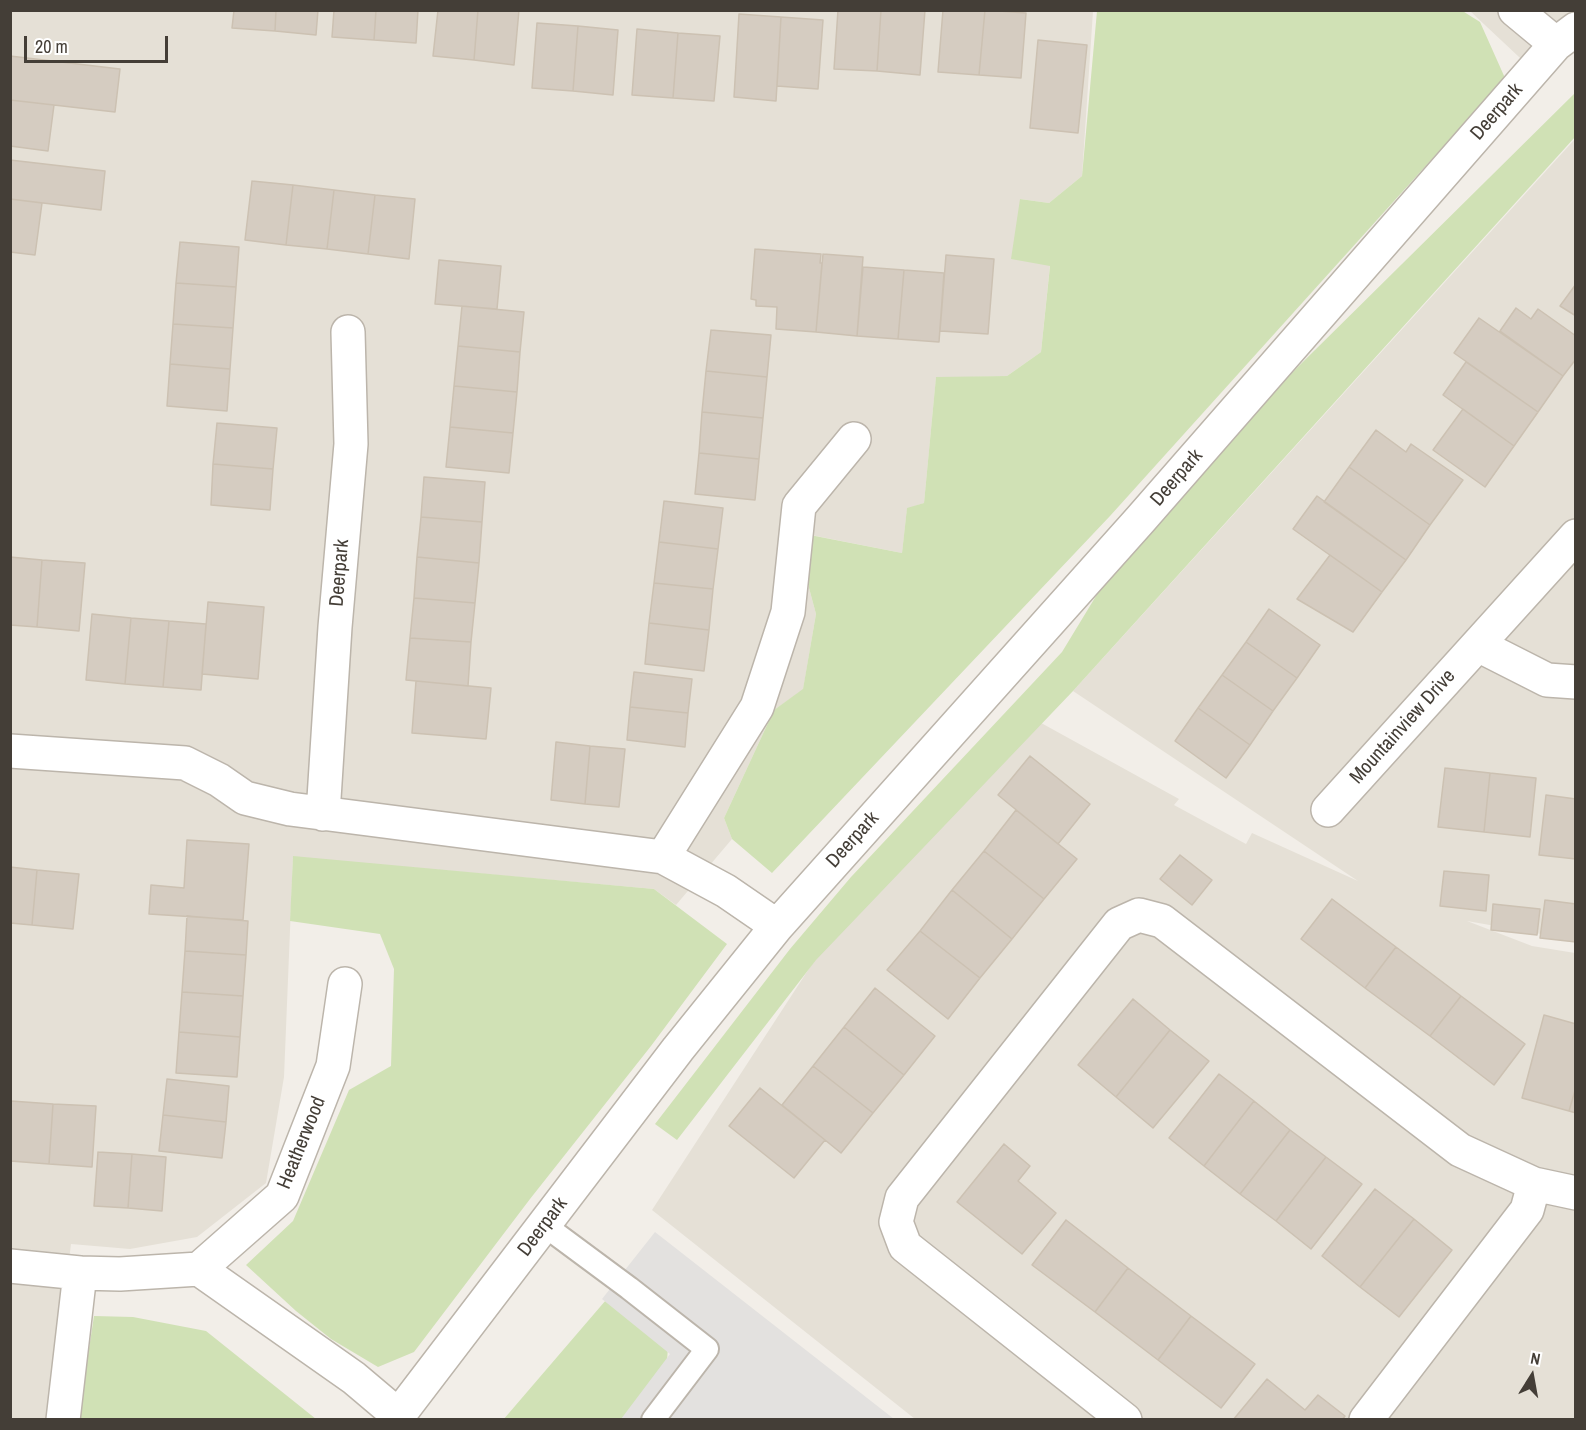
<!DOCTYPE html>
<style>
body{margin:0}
#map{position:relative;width:1586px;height:1430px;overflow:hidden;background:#f2eee8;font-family:"Archivo Narrow",sans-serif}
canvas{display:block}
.frame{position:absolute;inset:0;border:12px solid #443e37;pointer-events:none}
.north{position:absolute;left:1502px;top:1346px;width:60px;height:60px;-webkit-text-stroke:4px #fff;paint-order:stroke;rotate:11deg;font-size:16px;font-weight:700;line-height:24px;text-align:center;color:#443e37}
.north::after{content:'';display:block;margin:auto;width:21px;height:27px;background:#443e37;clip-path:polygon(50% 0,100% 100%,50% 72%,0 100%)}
.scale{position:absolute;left:24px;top:36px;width:144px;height:27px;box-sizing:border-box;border:3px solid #443e37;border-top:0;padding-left:8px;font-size:18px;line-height:21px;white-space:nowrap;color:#443e37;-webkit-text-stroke:4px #fff;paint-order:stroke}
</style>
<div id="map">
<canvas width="1586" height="1430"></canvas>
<div class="frame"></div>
<div class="north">N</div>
<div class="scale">20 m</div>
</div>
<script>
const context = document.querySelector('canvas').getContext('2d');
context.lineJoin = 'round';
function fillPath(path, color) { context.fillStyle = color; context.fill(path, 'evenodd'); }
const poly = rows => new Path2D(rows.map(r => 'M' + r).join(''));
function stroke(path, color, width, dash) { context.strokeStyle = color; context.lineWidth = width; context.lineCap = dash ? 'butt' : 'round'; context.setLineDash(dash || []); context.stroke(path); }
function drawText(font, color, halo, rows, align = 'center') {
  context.font = font + ' "Archivo Narrow",sans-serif'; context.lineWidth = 6; context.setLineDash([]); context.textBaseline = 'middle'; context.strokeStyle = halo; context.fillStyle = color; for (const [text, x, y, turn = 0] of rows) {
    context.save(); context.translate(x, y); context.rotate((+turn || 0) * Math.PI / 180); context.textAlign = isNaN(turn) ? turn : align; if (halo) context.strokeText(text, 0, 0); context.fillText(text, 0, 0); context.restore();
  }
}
fillPath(poly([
 [10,11,1093,11,1082,176,1049,203,1020,199,1050,265,1041,352,1007,376,936,378,924,503,907,509,902,553,811,535,805,573,816,614,803,690,774,710,724,818,732,839,676,905,654,889,293,857,284,1077,266,1183,197,1237,130,1249,71,1244,49,1420,10,1419],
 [1470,11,1575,11,1575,34,1535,72],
 [1575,139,1575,940,1467,921,1532,946,1575,953,1575,1419,915,1419,652,1210,827,941,1014,708,1179,799,1174,805,1246,844,1252,833,1358,881,1073,691]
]), '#e5e0d6');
fillPath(poly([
 [1461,10,1480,22,1505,78,1110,516,772,873,732,839,724,818,774,710,803,689,816,614,805,573,810,535,902,553,907,508,924,503,936,377,1007,376,1041,352,1050,266,1011,259,1020,199,1049,203,1082,176,1097,11],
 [1575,93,1575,137,1073,691,816,960,677,1140,655,1124,790,949,851,877,1062,652,1141,522],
 [293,856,654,889,727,944,651,1046,530,1199,414,1352,378,1367,331,1339,296,1311,246,1265,293,1221,349,1090,391,1066,394,969,380,934,290,921],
 [606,1300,668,1347,667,1361,629,1419,503,1420],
 [94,1316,133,1317,206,1331,316,1419,78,1420]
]), '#d0e1b5');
fillPath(poly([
 [655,1232,894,1419,621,1419,670,1354,602,1299]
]), '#e3e1df');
const building = poly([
 [234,10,276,10,275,31,232,28,234,10],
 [276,10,318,10,316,35,275,31,276,10],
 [334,10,376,10,374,40,332,37,334,10],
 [376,10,418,10,416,43,374,40,376,10],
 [438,10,478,10,474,60,433,56,438,10],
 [478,10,519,10,514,65,474,60,478,10],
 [838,10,881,10,877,71,834,69,838,10],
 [881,10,925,10,920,75,877,71,881,10],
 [943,10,985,10,979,75,938,72,943,10],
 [985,10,1026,13,1021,78,979,75,985,10],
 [739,14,781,17,776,101,734,97,739,14],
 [781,17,823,20,818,89,777,86,781,17],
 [537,23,578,26,573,91,532,88,537,23],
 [578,26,618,30,613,95,573,91,578,26],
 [637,29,678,33,673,98,632,95,637,29],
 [678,33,720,36,714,101,673,98,678,33],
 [1038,40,1087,45,1078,133,1030,128,1038,40],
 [10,56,120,69,115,112,10,100,10,56],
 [10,100,54,105,48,151,10,146,10,100],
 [10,160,105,171,101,210,10,199,10,160],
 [252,181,293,185,286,245,245,240,252,181],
 [293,185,334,190,327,249,286,245,293,185],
 [334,190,375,195,368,254,327,249,334,190],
 [375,195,415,199,409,259,368,254,375,195],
 [10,199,42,203,35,255,10,252,10,199],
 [180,242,239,247,236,287,176,283,180,242],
 [755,249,821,254,820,263,822,263,816,332,776,329,777,307,756,306,756,300,751,299,755,249],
 [823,254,863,257,857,336,816,332,823,254],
 [946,255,994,259,988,334,940,331,946,255],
 [439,260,501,266,497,309,435,304,439,260],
 [863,267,904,270,898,339,857,336,863,267],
 [904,270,944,273,939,342,898,339,904,270],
 [176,283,236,287,233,328,173,324,176,283],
 [1576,284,1576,316,1560,306,1576,284],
 [462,306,524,312,520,352,458,346,462,306],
 [1516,308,1531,319,1538,309,1576,336,1576,359,1563,376,1500,331,1516,308],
 [1479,318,1563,376,1538,412,1454,353,1479,318],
 [173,324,233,328,230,369,170,364,173,324],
 [711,330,771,335,767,377,706,371,711,330],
 [458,346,520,352,517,392,454,386,458,346],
 [1466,362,1538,412,1514,446,1443,395,1466,362],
 [170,364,230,369,227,411,167,406,170,364],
 [706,371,767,377,763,418,702,412,706,371],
 [454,386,517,392,513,433,450,427,454,386],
 [1463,409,1514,446,1485,487,1433,450,1463,409],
 [702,412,763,418,759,459,699,453,702,412],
 [217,423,277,428,273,469,213,464,217,423],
 [450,427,513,433,509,473,446,467,450,427],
 [1376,430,1406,452,1411,444,1463,480,1430,525,1349,467,1376,430],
 [699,453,759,459,755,500,695,494,699,453],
 [213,464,273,469,270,510,211,505,213,464],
 [1349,467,1430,525,1406,560,1324,502,1349,467],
 [424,477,485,482,482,522,421,517,424,477],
 [1317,496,1406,560,1382,592,1293,529,1317,496],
 [664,501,723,508,718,549,659,542,664,501],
 [421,517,482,522,479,563,417,557,421,517],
 [659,542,718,549,713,589,654,583,659,542],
 [1330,555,1382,592,1353,632,1297,599,1330,555],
 [10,557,42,560,37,627,10,625,10,557],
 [417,557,479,563,475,603,414,598,417,557],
 [42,560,85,563,79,631,37,627,42,560],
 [654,583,713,589,709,630,649,623,654,583],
 [414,598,475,603,471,642,410,638,414,598],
 [208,602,264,607,258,679,202,674,208,602],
 [1269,609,1320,645,1297,678,1246,642,1269,609],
 [92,614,131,618,125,684,86,680,92,614],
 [131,618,169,621,163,687,125,684,131,618],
 [169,621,206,624,201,690,163,687,169,621],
 [649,623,709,630,704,671,645,664,649,623],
 [410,638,471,642,468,686,406,680,410,638],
 [1246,642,1297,678,1273,711,1222,675,1246,642],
 [634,672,692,679,688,713,630,707,634,672],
 [1222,675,1273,711,1250,745,1198,708,1222,675],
 [416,681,491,688,486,739,412,733,416,681],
 [630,707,688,713,685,747,627,740,630,707],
 [1198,708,1250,745,1226,778,1175,741,1198,708],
 [556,742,590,746,585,804,551,800,556,742],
 [590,746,625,749,619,807,585,804,590,746],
 [1030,756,1090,804,1058,844,998,795,1030,756],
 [1445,768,1490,773,1484,832,1438,827,1445,768],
 [1490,773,1536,778,1530,837,1484,832,1490,773],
 [1546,795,1576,799,1576,859,1539,855,1546,795],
 [1016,810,1077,859,1044,899,984,851,1016,810],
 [187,840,249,844,243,920,149,914,151,885,184,888,187,840],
 [984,851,1044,899,1012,939,952,890,984,851],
 [1180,855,1212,880,1192,905,1160,879,1180,855],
 [10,867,37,870,32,925,10,923,10,867],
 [37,870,79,874,73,929,32,925,37,870],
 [1444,871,1489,875,1486,911,1440,906,1444,871],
 [952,890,1012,939,980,978,920,931,952,890],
 [1332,899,1396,947,1365,988,1301,939,1332,899],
 [1545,900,1576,904,1576,942,1540,938,1545,900],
 [1493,904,1540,909,1537,935,1491,930,1493,904],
 [187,916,248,921,246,955,185,951,187,916],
 [920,931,980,978,948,1019,887,970,920,931],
 [1396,947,1461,996,1430,1036,1365,988,1396,947],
 [185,951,246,955,243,996,182,992,185,951],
 [875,988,935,1036,904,1075,844,1027,875,988],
 [182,992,243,996,240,1037,179,1032,182,992],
 [1461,996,1525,1044,1494,1085,1430,1036,1461,996],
 [1133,999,1170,1030,1116,1097,1078,1065,1133,999],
 [1544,1015,1576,1024,1576,1087,1569,1111,1522,1098,1544,1015],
 [844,1027,904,1075,873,1113,813,1066,844,1027],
 [1170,1030,1209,1061,1153,1128,1116,1097,1170,1030],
 [179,1032,240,1037,237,1077,176,1073,179,1032],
 [813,1066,873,1113,841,1153,782,1105,813,1066],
 [1219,1074,1254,1101,1204,1166,1169,1138,1219,1074],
 [167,1079,229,1086,226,1122,163,1115,167,1079],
 [1576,1087,1576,1113,1569,1111,1576,1087],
 [760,1088,825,1140,794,1178,729,1126,760,1088],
 [11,1101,53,1104,49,1164,10,1161,11,1101],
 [1254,1101,1290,1130,1240,1194,1204,1166,1254,1101],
 [53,1104,96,1106,92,1167,49,1164,53,1104],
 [163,1115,226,1122,222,1158,159,1151,163,1115],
 [1290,1130,1326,1157,1276,1221,1240,1194,1290,1130],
 [1004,1144,1030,1166,1018,1181,1056,1213,1022,1254,957,1202,1004,1144],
 [98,1152,132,1154,128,1208,94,1206,98,1152],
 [132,1154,166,1157,162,1211,128,1208,132,1154],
 [1326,1157,1362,1184,1311,1249,1276,1221,1326,1157],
 [1375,1189,1414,1219,1360,1287,1322,1256,1375,1189],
 [1414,1219,1452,1250,1399,1317,1360,1287,1414,1219],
 [1066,1220,1128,1268,1095,1312,1032,1265,1066,1220],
 [1128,1268,1191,1316,1158,1360,1095,1312,1128,1268],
 [1191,1316,1255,1364,1221,1408,1158,1360,1191,1316],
 [1267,1379,1305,1410,1318,1395,1345,1416,1342,1420,1233,1420,1267,1379]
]);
fillPath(building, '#d5ccc1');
stroke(building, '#ccc1b2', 1.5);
const lane = poly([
 [544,1225,629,1288,707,1349,653,1420]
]);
const street = poly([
 [1515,10,1556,44],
 [1478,645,1547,680,1576,682],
 [10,751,185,763,219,780,245,798,290,809,663,857,726,891,777,926],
 [1328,810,1576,536],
 [323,814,335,627,351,444,348,332],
 [663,857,757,707,788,612,799,506,854,439],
 [10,1266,80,1273,120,1274,199,1269,282,1196,333,1066,345,984],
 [199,1269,354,1378,399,1416],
 [63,1420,80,1273],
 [395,1420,678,1049,777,926,1140,520,1556,44,1576,29],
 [1125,1420,905,1246,896,1222,902,1198,1119,924,1139,915,1162,921,1460,1150,1534,1184,1576,1193],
 [1366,1420,1527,1210,1534,1184]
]);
stroke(lane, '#bcb5ab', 26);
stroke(street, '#bcb5ab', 36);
stroke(lane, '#fff', 22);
stroke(street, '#fff', 33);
drawText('20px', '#443e37', '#fff', [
 ["Deerpark",1497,112,-49],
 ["Deerpark",1177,478,-49],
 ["Deerpark",340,573,-85],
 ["Mountainview Drive",1403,727,-48],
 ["Deerpark",853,840,-48],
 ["Heatherwood",302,1143,-68],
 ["Deerpark",543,1227,-53]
]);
</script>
